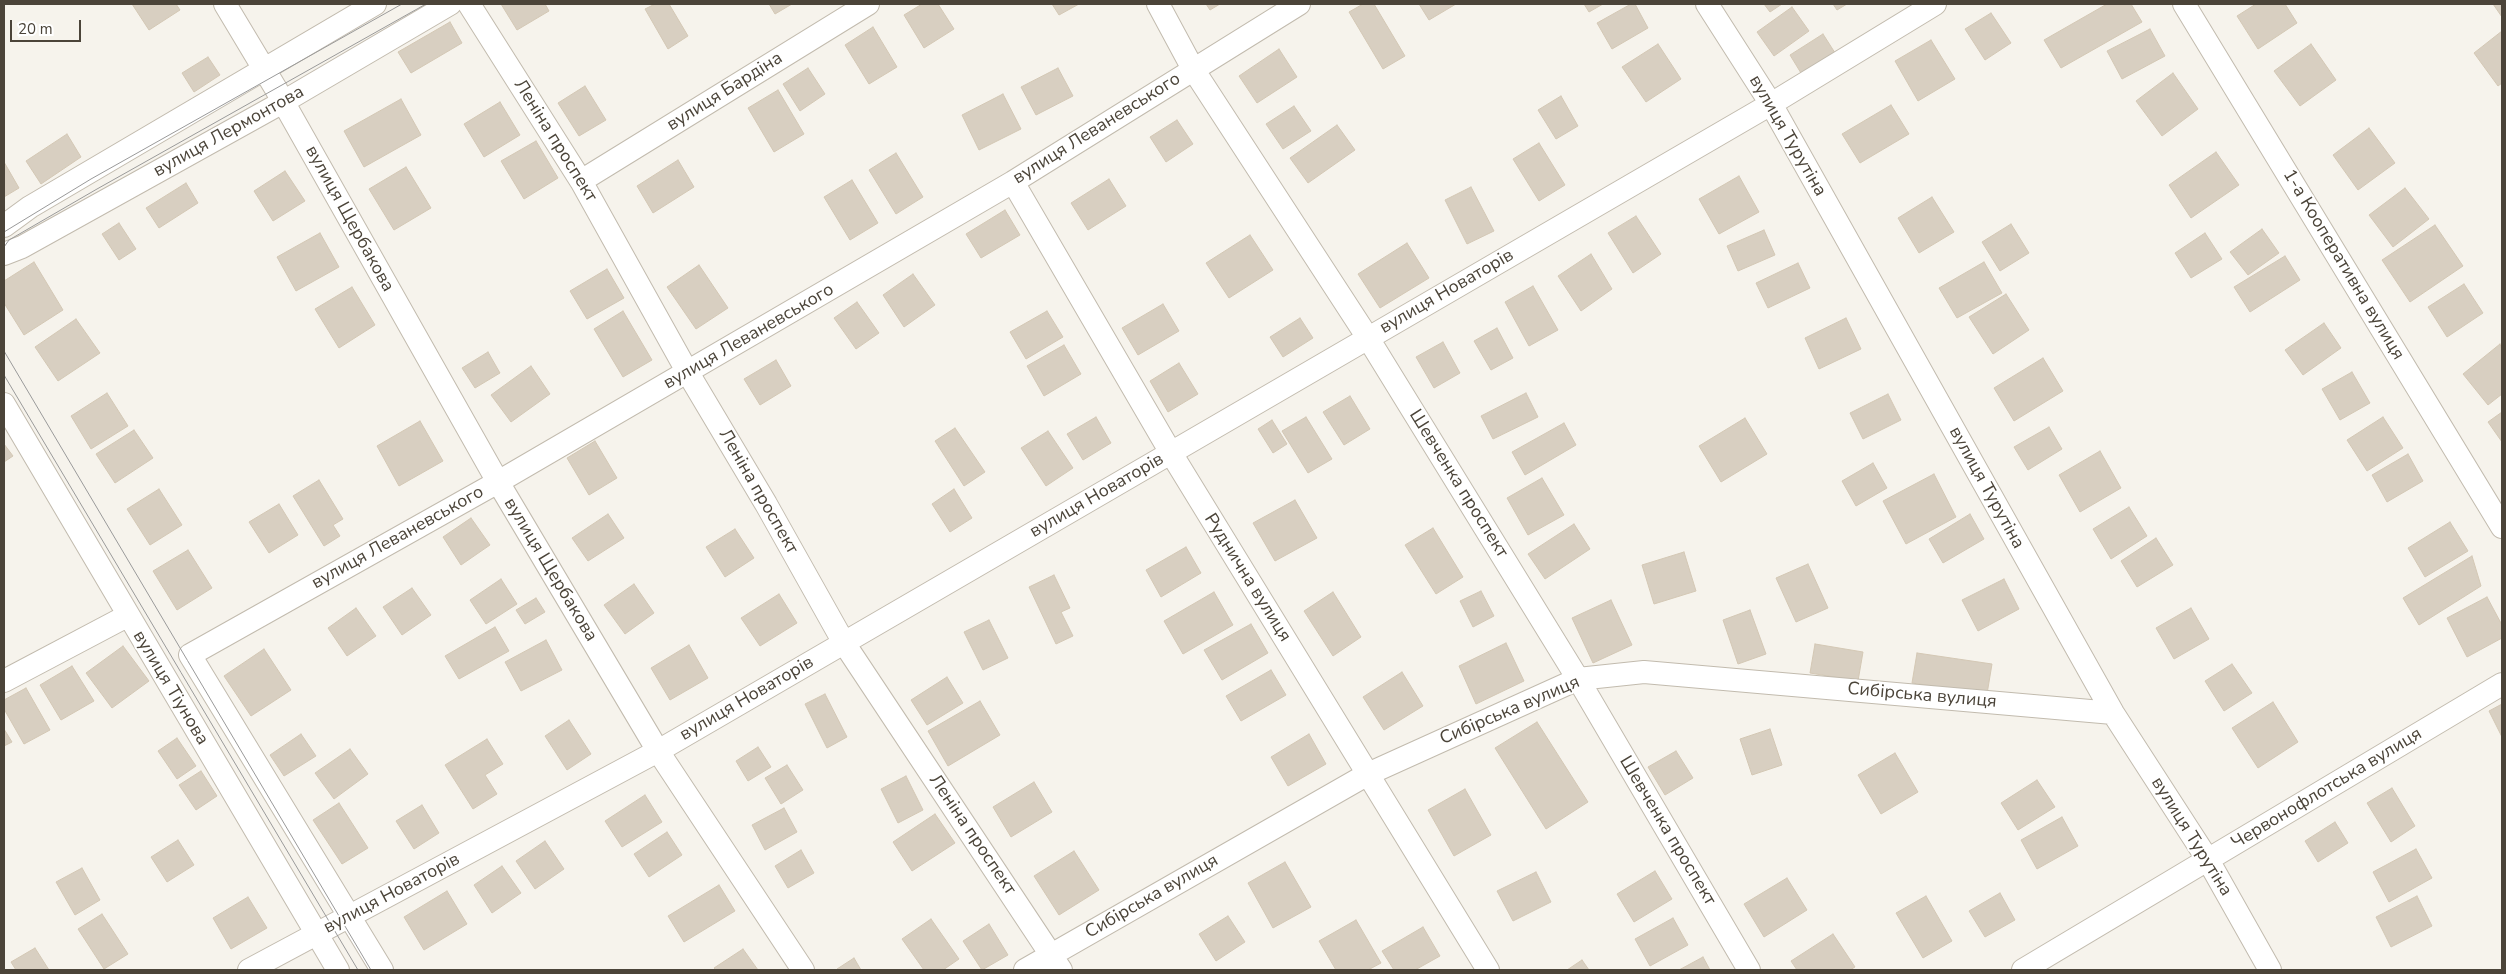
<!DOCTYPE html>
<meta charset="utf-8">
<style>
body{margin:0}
#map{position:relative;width:2506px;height:974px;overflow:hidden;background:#f6f3ec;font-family:"Nunito Sans",sans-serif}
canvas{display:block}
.frame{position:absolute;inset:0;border:5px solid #4b4439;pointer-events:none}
.scale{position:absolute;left:10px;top:20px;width:71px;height:22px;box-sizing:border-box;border:2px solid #4b4439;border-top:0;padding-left:6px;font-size:15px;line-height:18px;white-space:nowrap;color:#4b4439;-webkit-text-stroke:4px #fff;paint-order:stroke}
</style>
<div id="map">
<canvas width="2506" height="974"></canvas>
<div class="frame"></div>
<div class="scale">20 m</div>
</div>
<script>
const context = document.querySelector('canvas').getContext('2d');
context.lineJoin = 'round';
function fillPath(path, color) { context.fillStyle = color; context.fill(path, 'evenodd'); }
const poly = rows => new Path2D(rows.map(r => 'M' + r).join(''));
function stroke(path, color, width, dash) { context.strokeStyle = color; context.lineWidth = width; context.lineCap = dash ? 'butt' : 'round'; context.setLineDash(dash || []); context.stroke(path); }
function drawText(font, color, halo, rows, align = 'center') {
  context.font = font + ' "Nunito Sans",sans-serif'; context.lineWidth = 4; context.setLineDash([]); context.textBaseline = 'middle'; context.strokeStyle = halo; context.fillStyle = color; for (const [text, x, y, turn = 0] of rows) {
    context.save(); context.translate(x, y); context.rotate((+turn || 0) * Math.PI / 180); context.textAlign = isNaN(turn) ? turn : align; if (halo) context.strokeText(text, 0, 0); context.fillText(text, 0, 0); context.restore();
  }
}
const building = poly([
 [132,4,176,4,180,10,149,30,132,4],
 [501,4,545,4,549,11,517,30,501,4],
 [655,4,669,4,688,36,668,49,645,9,655,4],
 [769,4,792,4,775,14,769,4],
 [922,4,938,4,954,29,924,48,904,15,922,4],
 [1052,4,1079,4,1059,15,1052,4],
 [1206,4,1220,4,1210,10,1206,4],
 [1363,4,1374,4,1405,56,1383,69,1349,12,1363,4],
 [1419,4,1456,4,1429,20,1419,4],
 [1584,4,1603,4,1589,12,1584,4],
 [1631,4,1635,4,1648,28,1612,49,1597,23,1631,4],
 [1764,4,1782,4,1770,12,1764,4],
 [1833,4,1847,4,1837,10,1833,4],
 [2107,4,2131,4,2142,22,2061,68,2044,40,2107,4],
 [2256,4,2285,4,2297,23,2258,49,2237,16,2256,4],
 [2493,4,2502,4,2502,17,2493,4],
 [1792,7,1809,31,1774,56,1757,32,1792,7],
 [1991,13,2011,43,1985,60,1965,29,1991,13],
 [450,22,462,43,411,73,398,52,450,22],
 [873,27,897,67,869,84,845,45,873,27],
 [2150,29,2165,56,2122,79,2107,51,2150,29],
 [2502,31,2502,83,2498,86,2474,53,2502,31],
 [1823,34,1837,56,1804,78,1790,55,1823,34],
 [1931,40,1955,79,1918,101,1895,61,1931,40],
 [1658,44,1681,79,1646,102,1622,67,1658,44],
 [2311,44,2336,80,2300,106,2274,71,2311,44],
 [1279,49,1297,77,1257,103,1239,76,1279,49],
 [208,57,220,75,194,92,182,73,208,57],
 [808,68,825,94,800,111,783,84,808,68],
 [1058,68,1073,96,1036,115,1021,87,1058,68],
 [2173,73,2198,109,2162,136,2136,101,2173,73],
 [585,86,606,120,579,136,558,103,585,86],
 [778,90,804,134,774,152,748,108,778,90],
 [1003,94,1021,129,979,150,962,115,1003,94],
 [1561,96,1578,126,1556,139,1538,110,1561,96],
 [401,99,421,135,364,167,344,131,401,99],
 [500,102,520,135,484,157,464,124,500,102],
 [1891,105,1909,134,1860,163,1842,134,1891,105],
 [1294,106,1311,131,1283,149,1266,124,1294,106],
 [1177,120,1193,144,1166,162,1150,137,1177,120],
 [1337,125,1355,150,1308,183,1290,158,1337,125],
 [2369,128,2395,163,2358,190,2333,155,2369,128],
 [67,134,81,157,41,184,26,161,67,134],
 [536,141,558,178,524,199,501,161,536,141],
 [1539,143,1565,185,1539,201,1513,159,1539,143],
 [2216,152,2239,185,2191,218,2169,185,2216,152],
 [896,153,923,197,896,214,869,170,896,153],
 [678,160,694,187,653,213,637,186,678,160],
 [4,162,19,188,4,197,4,162],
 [406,167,431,208,394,230,369,189,406,167],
 [285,171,305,201,273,221,254,191,285,171],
 [1739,176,1759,212,1719,234,1699,199,1739,176],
 [1109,179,1126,206,1088,230,1071,203,1109,179],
 [852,180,878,223,850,240,824,197,852,180],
 [186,183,198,203,159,228,146,208,186,183],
 [1471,187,1494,231,1467,244,1445,200,1471,187],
 [2405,188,2429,219,2393,247,2369,215,2405,188],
 [1932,197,1954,232,1919,253,1898,218,1932,197],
 [1005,210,1020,235,981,258,966,234,1005,210],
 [1636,216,1661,254,1633,273,1608,233,1636,216],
 [119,223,136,249,119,260,102,234,119,223],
 [2011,224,2029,253,2000,271,1982,242,2011,224],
 [2435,225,2463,266,2410,302,2382,260,2435,225],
 [2262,229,2279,253,2248,275,2230,252,2262,229],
 [1764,230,1775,255,1738,271,1727,246,1764,230],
 [320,233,339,267,296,291,277,257,320,233],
 [2205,233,2222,259,2191,278,2175,253,2205,233],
 [1250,235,1273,270,1229,298,1206,263,1250,235],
 [1407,243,1429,278,1380,308,1358,274,1407,243],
 [1591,254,1612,289,1581,311,1558,276,1591,254],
 [2285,256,2300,280,2250,312,2234,287,2285,256],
 [34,262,63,310,24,335,4,303,4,281,34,262],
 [1984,262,2002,293,1957,318,1939,288,1984,262],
 [1798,263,1810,288,1768,308,1756,283,1798,263],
 [699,265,728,308,696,329,667,287,699,265],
 [607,269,624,298,587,319,570,291,607,269],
 [913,274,935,305,904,327,883,295,913,274],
 [2464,284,2483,313,2447,337,2428,307,2464,284],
 [1533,286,1558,330,1529,346,1505,302,1533,286],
 [352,287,375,325,339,348,315,309,352,287],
 [2006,294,2029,330,1993,354,1969,317,2006,294],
 [857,302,879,333,856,349,834,318,857,302],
 [1163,304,1179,331,1138,355,1122,328,1163,304],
 [623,311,652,360,623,377,594,329,623,311],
 [1047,311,1063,337,1026,359,1010,332,1047,311],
 [1300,318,1313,338,1283,357,1270,337,1300,318],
 [1846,318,1861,349,1819,369,1805,338,1846,318],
 [76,319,100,353,58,381,35,347,76,319],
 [2324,323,2341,348,2303,375,2285,350,2324,323],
 [1497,328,1513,358,1491,370,1474,341,1497,328],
 [1443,342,1460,373,1434,388,1416,357,1443,342],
 [2500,344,2502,350,2502,394,2488,405,2463,374,2500,344],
 [1064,345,1081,374,1044,396,1027,366,1064,345],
 [488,352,500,373,475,388,462,368,488,352],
 [2043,358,2063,391,2014,421,1994,388,2043,358],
 [776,360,791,386,760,405,744,379,776,360],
 [1179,363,1198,394,1168,412,1150,381,1179,363],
 [531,366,550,394,511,422,491,395,531,366],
 [2352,372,2370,403,2340,420,2322,389,2352,372],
 [107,393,128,426,91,449,71,416,107,393],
 [1526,393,1538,417,1493,439,1481,416,1526,393],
 [1888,394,1901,420,1863,439,1850,413,1888,394],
 [1350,396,1370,429,1344,445,1323,412,1350,396],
 [2502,412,2502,442,2488,422,2502,412],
 [1096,417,1111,443,1083,460,1067,434,1096,417],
 [1306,417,1332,459,1308,473,1282,431,1306,417],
 [2383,417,2403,448,2367,471,2347,440,2383,417],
 [1745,418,1767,454,1721,482,1699,446,1745,418],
 [1272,420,1287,444,1273,453,1258,429,1272,420],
 [420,421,443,461,399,486,377,446,420,421],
 [1564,423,1576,445,1525,475,1512,452,1564,423],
 [2049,427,2062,449,2028,470,2014,447,2049,427],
 [955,428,985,472,964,486,935,441,955,428],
 [134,430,153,458,115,483,96,454,134,430],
 [1048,431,1073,468,1046,486,1021,448,1048,431],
 [595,441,617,478,589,495,567,458,595,441],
 [4,444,13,456,4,462,4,444],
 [2100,451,2121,488,2080,512,2059,475,2100,451],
 [2408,454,2423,481,2387,502,2372,475,2408,454],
 [1873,463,1887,488,1856,506,1842,481,1873,463],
 [1934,474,1956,517,1906,544,1883,501,1934,474],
 [1542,478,1564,515,1528,535,1507,498,1542,478],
 [319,480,343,519,333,525,340,536,324,546,293,496,319,480],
 [159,489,182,525,150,545,127,509,159,489],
 [954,489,972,518,950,532,932,504,954,489],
 [1295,500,1317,538,1275,561,1253,523,1295,500],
 [279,504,298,535,269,553,249,522,279,504],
 [2129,507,2147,536,2111,559,2093,529,2129,507],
 [608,514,624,538,588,561,572,538,608,514],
 [1970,514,1984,539,1943,563,1929,539,1970,514],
 [471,518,490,545,461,565,443,537,471,518],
 [2450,522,2468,551,2425,577,2408,548,2450,522],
 [1574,524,1590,549,1545,579,1528,554,1574,524],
 [1433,528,1463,577,1436,594,1405,545,1433,528],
 [735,529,754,558,725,577,706,547,735,529],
 [2156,538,2173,565,2137,587,2121,561,2156,538],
 [1186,547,1201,573,1161,597,1146,570,1186,547],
 [188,550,212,588,177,610,153,571,188,550],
 [1684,552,1696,591,1654,604,1642,565,1684,552],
 [2472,556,2481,586,2419,625,2403,598,2472,556],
 [1808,564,1828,608,1796,622,1776,578,1808,564],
 [1054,575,1070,608,1061,612,1073,636,1056,644,1029,587,1054,575],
 [501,579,517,604,486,624,470,600,501,579],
 [2004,579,2019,609,1978,631,1962,600,2004,579],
 [634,584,654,613,625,634,604,605,634,584],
 [412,588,431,615,402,635,383,607,412,588],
 [1481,591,1494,616,1473,627,1460,601,1481,591],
 [1214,592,1233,625,1183,654,1164,621,1214,592],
 [1333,592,1361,637,1333,656,1304,611,1333,592],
 [779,594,797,623,760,646,741,618,779,594],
 [2487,597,2502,625,2502,638,2467,657,2447,618,2487,597],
 [536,598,545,612,525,624,516,610,536,598],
 [1611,600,1632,645,1593,663,1572,618,1611,600],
 [356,608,376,636,347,656,328,628,356,608],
 [2191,608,2209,639,2174,659,2156,628,2191,608],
 [1750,610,1766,654,1738,664,1723,620,1750,610],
 [989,620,1008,658,983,670,964,632,989,620],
 [1251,624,1268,653,1222,680,1204,650,1251,624],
 [495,627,509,651,459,679,445,656,495,627],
 [546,640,562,670,521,691,505,662,546,640],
 [1506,643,1524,681,1476,704,1459,666,1506,643],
 [1815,644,1863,652,1858,681,1810,673,1815,644],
 [689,645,708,678,670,700,651,668,689,645],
 [123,646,149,681,112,708,86,673,123,646],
 [264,649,291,690,251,716,224,676,264,649],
 [1917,653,1992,664,1987,694,1912,683,1917,653],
 [2232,664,2252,693,2224,711,2205,681,2232,664],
 [72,666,94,701,61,720,40,685,72,666],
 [1271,670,1286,695,1241,721,1226,696,1271,670],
 [1402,672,1423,706,1384,730,1363,697,1402,672],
 [947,677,963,703,927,725,911,700,947,677],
 [26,688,50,730,24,744,4,709,4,700,26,688],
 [825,694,847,737,827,748,805,704,825,694],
 [980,701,1000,735,948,766,928,731,980,701],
 [2273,702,2298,742,2258,768,2232,728,2273,702],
 [2502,704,2502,737,2489,711,2502,704],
 [569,720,591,754,567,770,545,736,569,720],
 [1537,722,1588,802,1546,829,1495,748,1537,722],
 [4,729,12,742,4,746,4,729],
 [1770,729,1782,765,1752,775,1740,739,1770,729],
 [301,734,316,756,284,776,270,755,301,734],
 [1309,734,1326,764,1288,786,1271,757,1309,734],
 [177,738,196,766,177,779,158,751,177,738],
 [487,739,503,764,485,775,497,794,473,809,445,765,487,739],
 [758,747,771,767,748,781,736,761,758,747],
 [350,749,368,774,334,799,315,773,350,749],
 [1676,751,1693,778,1665,795,1648,767,1676,751],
 [1895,753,1918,792,1881,814,1858,775,1895,753],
 [787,765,803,790,781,804,765,778,787,765],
 [201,771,217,796,196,810,179,785,201,771],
 [906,776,923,810,898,823,881,789,906,776],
 [2037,780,2055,807,2018,830,2001,803,2037,780],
 [1034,782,1052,812,1011,837,993,807,1034,782],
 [2392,788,2415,826,2391,842,2367,803,2392,788],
 [1465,789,1491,835,1454,856,1428,810,1465,789],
 [645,795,662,822,622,847,605,821,645,795],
 [339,803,368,848,342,864,313,820,339,803],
 [422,805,439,833,414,849,396,821,422,805],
 [784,808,797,832,765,850,752,825,784,808],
 [935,814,955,843,912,871,893,842,935,814],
 [2062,817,2078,846,2037,869,2021,840,2062,817],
 [2335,822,2348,843,2318,862,2305,841,2335,822],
 [667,832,682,855,649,877,634,854,667,832],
 [178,840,194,865,167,882,151,857,178,840],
 [545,841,564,869,535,889,516,861,545,841],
 [2416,849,2432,878,2389,902,2373,872,2416,849],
 [801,850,814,873,788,888,775,866,801,850],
 [1074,851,1099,890,1059,915,1034,876,1074,851],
 [1285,862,1311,907,1273,928,1248,883,1285,862],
 [502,866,521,893,492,913,474,885,502,866],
 [82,868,100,900,75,915,56,882,82,868],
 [1655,871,1672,899,1634,922,1617,894,1655,871],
 [1536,872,1551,902,1513,921,1497,891,1536,872],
 [1787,878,1807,910,1764,937,1744,904,1787,878],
 [719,885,735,911,684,942,668,916,719,885],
 [447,891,467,924,424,950,404,917,447,891],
 [2000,893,2015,920,1985,937,1969,911,2000,893],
 [1926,896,1952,941,1923,958,1896,913,1926,896],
 [2417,896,2432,926,2391,947,2376,917,2417,896],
 [248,897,267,928,231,949,213,918,248,897],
 [102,914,128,954,104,969,78,929,102,914],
 [1228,916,1245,942,1216,961,1199,934,1228,916],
 [1673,918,1688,945,1650,966,1635,939,1673,918],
 [931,919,959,959,943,970,924,970,902,939,931,919],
 [1356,920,1381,963,1368,970,1336,970,1319,941,1356,920],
 [989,924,1008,955,982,970,963,941,989,924],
 [1423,927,1440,956,1415,970,1394,970,1382,951,1423,927],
 [1833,934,1855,967,1850,970,1797,970,1791,961,1833,934],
 [35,948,49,970,16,970,11,962,35,948],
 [743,949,758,970,716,970,714,968,743,949],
 [1703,957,1710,970,1679,970,1703,957],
 [854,958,861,970,838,970,837,969,854,958],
 [1582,960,1589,970,1567,970,1582,960]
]);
fillPath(building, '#d8cfc1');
stroke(building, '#d3c7b4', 1);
const minor = poly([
 [225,4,276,89,498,482,658,751,803,970],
 [469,4,581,181,688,373,766,504,844,643,1061,970],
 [1158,4,1193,69,1368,338,1578,679,1749,970],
 [1707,4,1771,104,2113,713,2208,860,2270,970],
 [2184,4,2502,527],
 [581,181,868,4],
 [1013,182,1171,453,1488,970],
 [4,226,30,207,375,4],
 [4,254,22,247,283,102,450,4],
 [4,404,338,970],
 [4,681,127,616],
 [249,970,658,751,1771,104,1935,4],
 [382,970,190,655,498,482,1013,182,1299,4],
 [1025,970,1368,774,1578,679,1644,672,2113,713],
 [2023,970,2502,684]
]);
stroke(minor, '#c2bbae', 24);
stroke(minor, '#fff', 22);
stroke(poly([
 [4,232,91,179,402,4],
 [4,247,9,240,97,189,426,4],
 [4,351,371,970],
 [4,375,358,970]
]), '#9a9a9a', 1);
drawText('18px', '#4b4439', '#fff', [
 ["вулиця Бардіна",725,92,-32],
 ["вулиця Леваневського",1097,129,-32],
 ["вулиця Лермонтова",229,132,-29],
 ["вулиця Турутіна",1787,136,60],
 ["Леніна проспект",555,141,58],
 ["вулиця Щербакова",349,219,61],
 ["1-а Кооперативна вулиця",2343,265,59],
 ["вулиця Новаторів",1447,292,-30],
 ["вулиця Леваневського",749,337,-30],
 ["Шевченка проспект",1458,484,58],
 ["вулиця Турутіна",1986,488,61],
 ["Леніна проспект",758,492,60],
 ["вулиця Новаторів",1097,496,-30],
 ["вулиця Леваневського",398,538,-29],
 ["вулиця Щербакова",550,570,59],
 ["Руднична вулиця",1247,578,58],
 ["вулиця Тіунова",170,688,59],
 ["Сибірська вулиця",1922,696,5],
 ["вулиця Новаторів",747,699,-30],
 ["Сибірська вулиця",1510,711,-23],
 ["Червонофлотська вулиця",2327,789,-31],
 ["Шевченка проспект",1667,831,59],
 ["Леніна проспект",972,835,56],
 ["вулиця Турутіна",2191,837,58],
 ["вулиця Новаторів",392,894,-28],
 ["Сибірська вулиця",1152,897,-30]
]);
</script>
